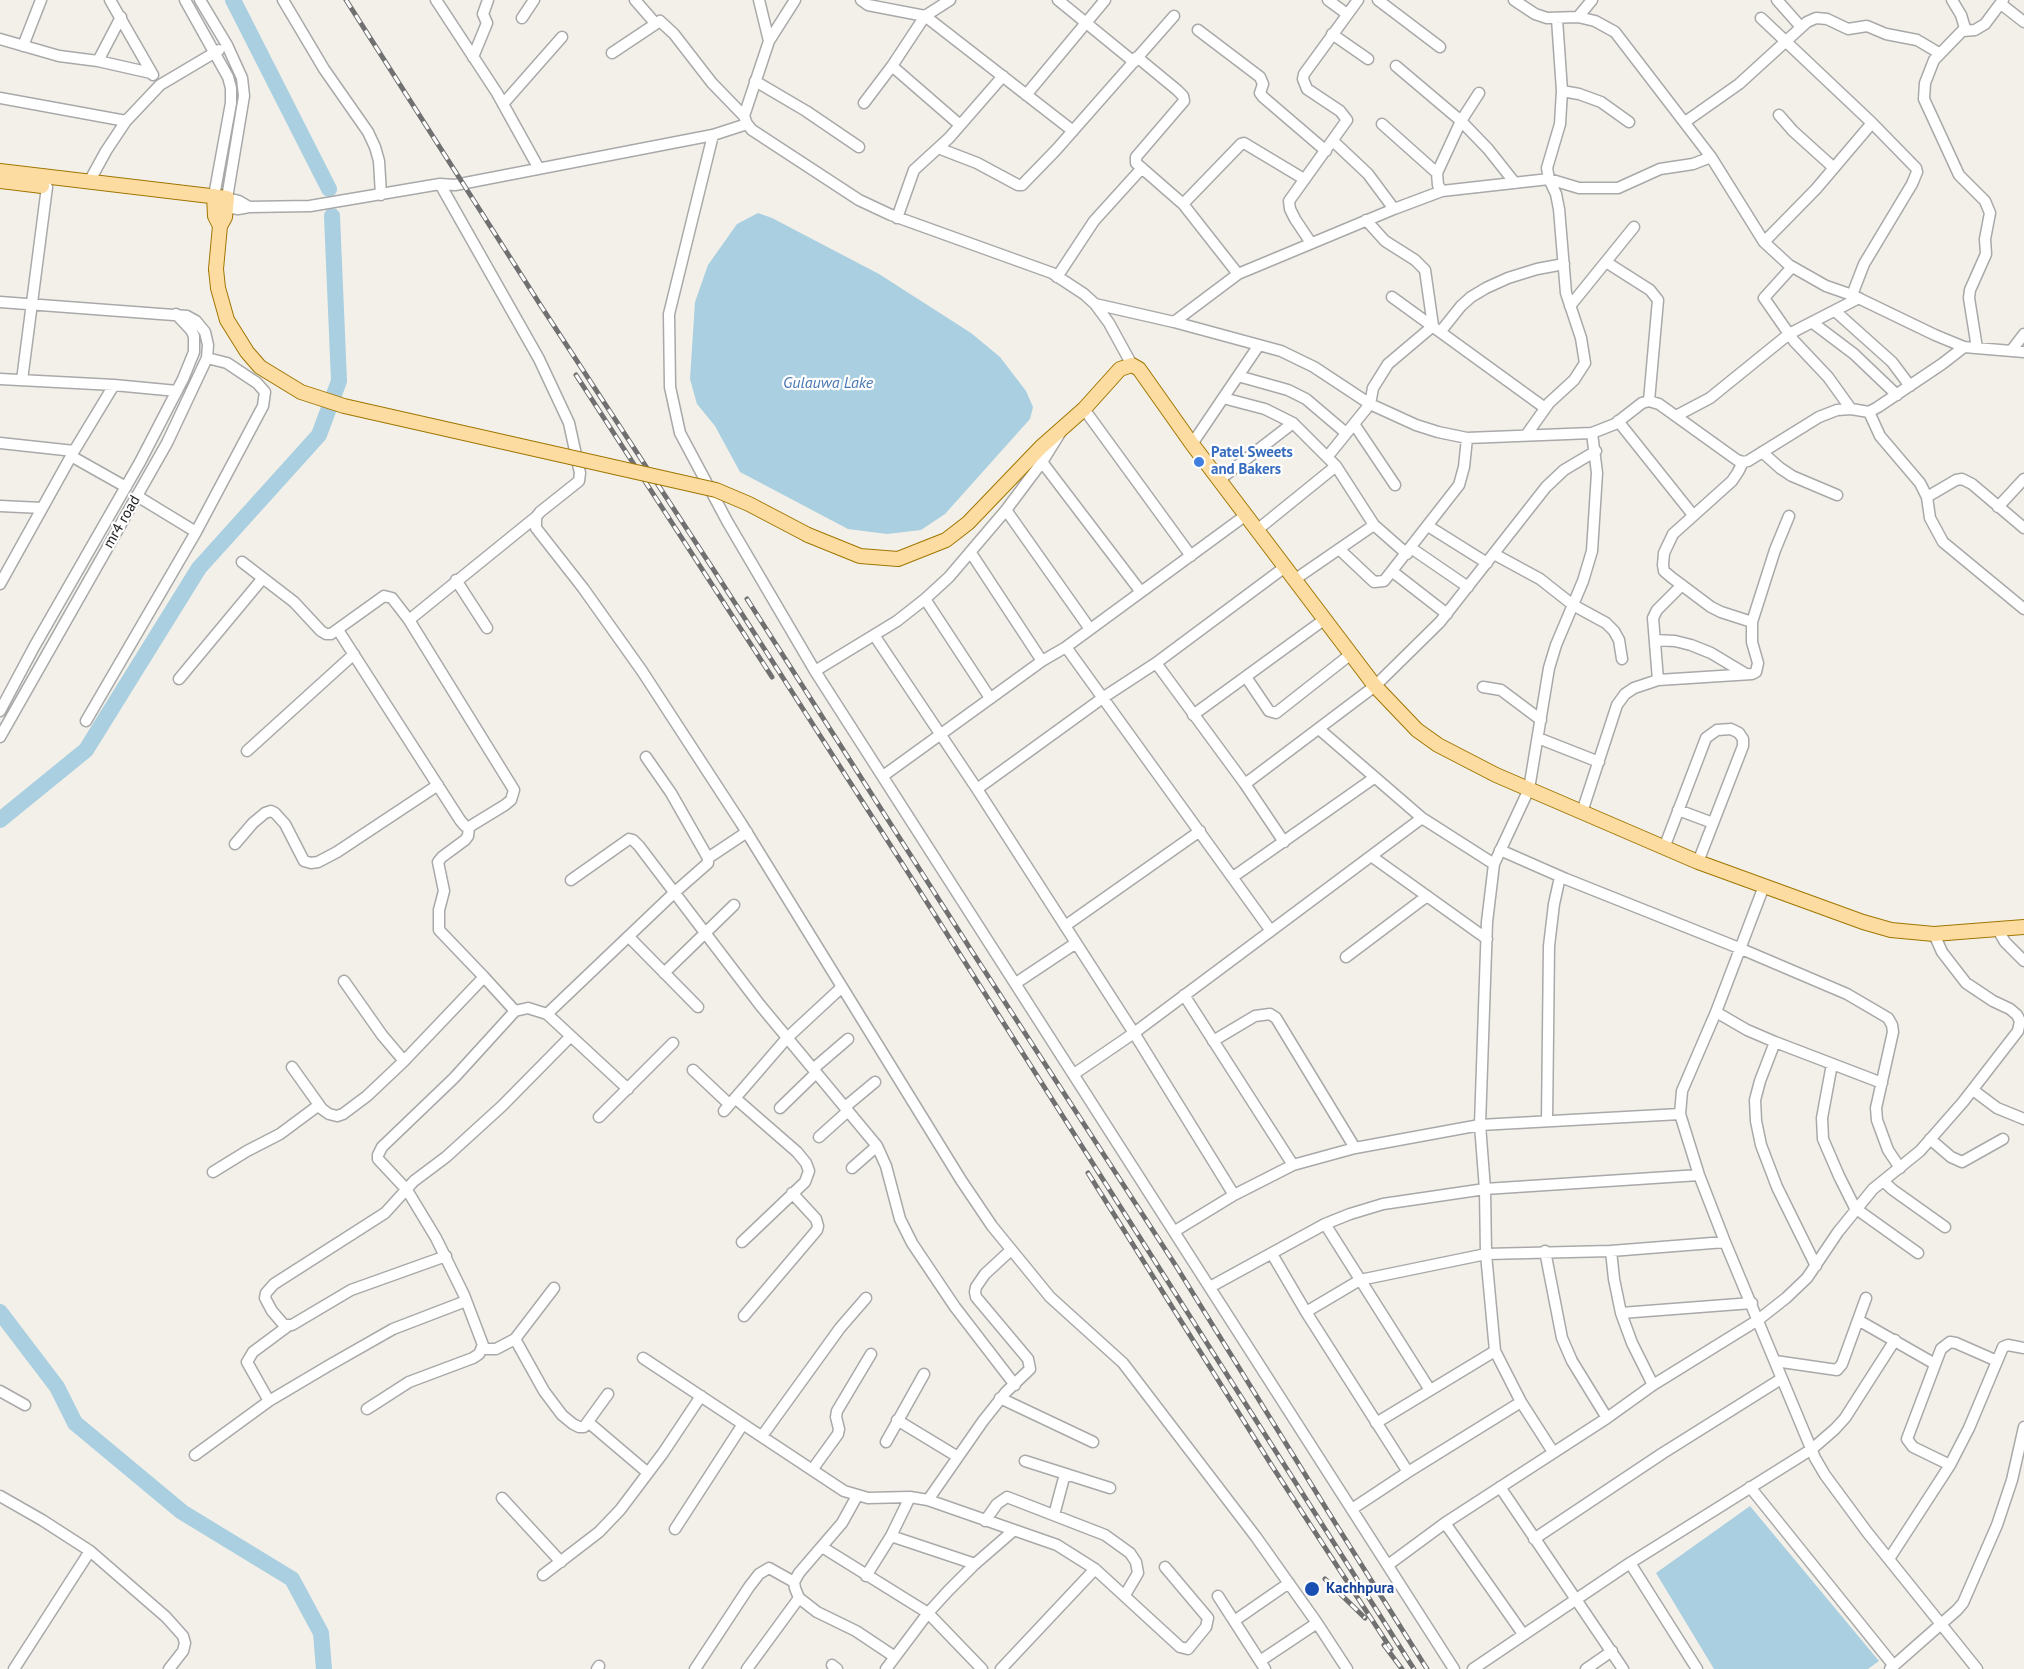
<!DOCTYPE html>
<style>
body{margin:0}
canvas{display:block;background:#f2f0e9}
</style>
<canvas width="2024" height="1669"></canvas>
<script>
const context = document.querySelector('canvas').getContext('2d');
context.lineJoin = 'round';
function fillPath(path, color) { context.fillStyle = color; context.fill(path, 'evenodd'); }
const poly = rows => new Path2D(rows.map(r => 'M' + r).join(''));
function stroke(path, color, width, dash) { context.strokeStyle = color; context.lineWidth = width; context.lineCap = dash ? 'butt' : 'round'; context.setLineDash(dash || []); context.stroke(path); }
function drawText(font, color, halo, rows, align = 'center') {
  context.font = font + ' "PT Sans",sans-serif'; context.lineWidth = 4.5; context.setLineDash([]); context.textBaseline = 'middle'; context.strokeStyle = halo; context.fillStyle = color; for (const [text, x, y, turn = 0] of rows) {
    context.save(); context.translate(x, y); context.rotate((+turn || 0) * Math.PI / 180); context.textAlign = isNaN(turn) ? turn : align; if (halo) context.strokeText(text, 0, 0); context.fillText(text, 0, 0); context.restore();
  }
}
fillPath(poly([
 [758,213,772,218,879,274,971,333,1000,357,1026,391,1033,407,1030,419,945,514,921,530,887,534,848,529,740,472,715,426,697,404,690,379,695,302,708,265,737,224],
 [1750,1506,1879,1661,1868,1669,1714,1669,1656,1573]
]), '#a9cfe0');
stroke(poly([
 [233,0,329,189],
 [0,820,86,750,199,568,319,435,339,381,332,216],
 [0,1312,57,1387,75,1423,182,1512,292,1579,321,1633,324,1669]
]), '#a9cfe0', 16);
const minor = poly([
 [110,0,153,75],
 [185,0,228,77,231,88,231,103,214,196],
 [200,0,227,45,242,78,244,96,227,198,239,201,249,207],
 [283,0,324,69,368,132,375,147,379,161,381,195],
 [436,0,497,93,538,167],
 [635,0,655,23],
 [759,0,769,41,744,116,747,124,752,130,859,200,891,215,1052,273,1084,294,1095,304,1109,323,1132,365],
 [861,0,868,5,925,16,1073,131],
 [1058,0,1134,62],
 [1328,0,1347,14],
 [1378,0,1440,47],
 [1514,0,1535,14,1547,18,1578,17,1595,21,1615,32,1711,157,1764,242,1789,265,1826,286,1852,295,1935,335,1964,347,2024,352],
 [1777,0,1801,27],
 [1952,0,1961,15,1965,28,1934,60,1925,83,1924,99,1959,175,1985,201,1990,213,1985,239,1986,254,1970,290,1969,298,1977,348],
 [2001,4,2024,22],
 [1578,17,1592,0],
 [522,18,534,0],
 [1761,18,1872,123,1916,168,1917,172,1912,184,1864,264,1852,295],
 [1198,30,1260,77,1263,84,1260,93,1263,97,1326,151],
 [1963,31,1975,30,1985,24,2003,0],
 [1332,34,1368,59],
 [0,39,59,56,98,61,151,73],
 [769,41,795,0],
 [23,46,41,0],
 [612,53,660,21,674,34,712,83,744,116],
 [473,57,487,23,483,14,488,0],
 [1137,57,1177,90,1183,96,1184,101,1136,157,1136,163,1183,204,1238,274],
 [98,61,121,17],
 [892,66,960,125],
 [1396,66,1461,121,1488,149,1515,183],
 [755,81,806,111,859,147],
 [1562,91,1579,94,1601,102,1629,122],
 [1026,95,1105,0],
 [0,98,126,121],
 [864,103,892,66,925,16,950,0],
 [503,104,562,37],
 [1779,115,1793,131,1834,168],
 [1685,122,1739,84,1807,22,1816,18,1827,19,1848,29,1867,26,1886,34,1917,40,1939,53],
 [1382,124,1437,173],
 [713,135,669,314,670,387,680,433,727,521,815,671,1454,1669],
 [1333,141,1368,174,1394,209],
 [938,148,977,163,1018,185,1022,185,1056,150,1174,16],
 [89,182,106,151,126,121,160,85,219,50],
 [440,184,539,359,569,423,580,473,579,481,540,512,536,517,536,528,583,588,642,671,741,823,961,1180,992,1226,1050,1297,1123,1363,1256,1537,1317,1623,1347,1669],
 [1442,191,1438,185,1437,173,1461,121,1479,93],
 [1183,204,1241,144,1244,143,1304,179],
 [226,207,238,209,249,207,310,206,440,184,455,185,713,135,747,124],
 [897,218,914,170,949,138,1003,76],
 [1764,242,1816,189,1872,123],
 [1311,243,1295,219,1290,209,1289,201,1347,120,1340,111,1307,89,1303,79,1304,74,1358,0],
 [1606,262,1650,290,1658,300,1649,401],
 [1792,267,1764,298,1794,341,1828,377,1851,409],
 [1057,277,1094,221,1142,168],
 [1392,297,1545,408],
 [0,302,187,316,196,321,205,332,208,345,207,358,167,443,0,737],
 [1095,304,1174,322,1281,351,1314,367,1370,404,1416,425,1438,432,1467,438,1592,433,1615,424,1642,403,1649,401,1659,404,1737,460,1743,462,1748,461,1819,417,1837,410,1851,409,1869,412,1878,407,1942,364,1964,347],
 [1570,306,1634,227],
 [1835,311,1892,362,1910,386],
 [1174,322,1238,274,1394,209,1442,191,1549,179,1579,188,1618,188,1660,169,1693,164,1711,157],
 [1813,323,1854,354,1897,395],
 [1441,331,1461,306,1471,297,1486,288,1508,278,1537,269,1564,264],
 [2011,351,2024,334],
 [1238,376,1288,390,1306,399,1346,433],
 [0,379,114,385,177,391],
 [22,380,47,187],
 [1223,398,1265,409,1293,423,1336,466,1374,525,1407,554],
 [1084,409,1191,556],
 [1869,412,1880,436,1920,483,1927,497,1930,518,1943,542,2024,609],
 [1676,416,1710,398,1789,334,1859,298],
 [1618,421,1693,515],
 [1354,424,1395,485],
 [1527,434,1549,403,1574,380,1585,363,1581,338,1566,293,1559,209,1556,194,1549,179,1547,168,1560,124,1562,91,1557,19],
 [0,443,74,451],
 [1192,444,1259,345],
 [1762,452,1780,468,1792,476,1837,495],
 [71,456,126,487],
 [1328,456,1370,404,1373,388,1388,364,1433,326,1425,270,1415,260,1385,241,1366,220],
 [1042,462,1141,592],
 [1743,462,1738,472,1732,481,1673,534,1664,553,1663,565,1664,571,1671,577,1711,607,1721,612,1752,622],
 [1219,480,1293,423],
 [137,496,196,532],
 [1927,497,1956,480,1962,479,1972,484,2024,528],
 [0,506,42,508],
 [1998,507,2024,479],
 [1006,510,1090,629],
 [1428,526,1487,563],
 [1257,530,1336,466],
 [1411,548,1468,587],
 [1339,549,1374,582,1384,581,1459,485,1464,467,1467,438],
 [971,553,1042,661],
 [1494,554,1540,579,1573,605,1606,623,1614,631,1619,640,1622,659],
 [242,562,294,602,321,631,326,634,331,634,384,596,392,598,409,620,536,517],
 [1393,572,1447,614],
 [456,580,487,628],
 [1294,580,1374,525],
 [0,584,74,451,114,385],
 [925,599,990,698],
 [338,630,460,820,465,826,469,827,505,805,511,800,514,790,409,620],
 [874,635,977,789,1134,1033,1234,1195],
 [1655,640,1675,641,1691,645,1711,653,1746,674],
 [1066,647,1271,931],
 [1156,663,1245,784,1284,842],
 [815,671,897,621,925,599,949,577,1006,510,1042,462,1060,433],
 [1246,677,1269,711,1276,713,1351,654],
 [179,679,263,578],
 [1658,680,1653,618,1657,610,1682,585],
 [1483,687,1501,690,1541,720],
 [0,711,34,647,140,462,183,379,194,352,194,336,191,330,176,314],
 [1193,715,1325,619],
 [86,721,196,532,263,406,265,392,257,383,227,363,207,358],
 [1319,729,1422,818,1494,864],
 [1538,738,1599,762],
 [247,751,354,654],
 [883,776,1042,661,1066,647,1246,515],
 [1245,784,1375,686,1440,622,1546,487,1564,470,1596,451],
 [977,789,1104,697,1156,663,1285,567],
 [1678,810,1713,823],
 [1582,812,1617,705,1625,694,1634,688,1658,680,1752,674,1756,672,1758,663,1752,642,1752,622,1775,550,1789,516],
 [235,844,253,823,265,813,271,811,275,813,285,824,304,861,311,863,318,862,337,852,438,785],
 [1664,848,1706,738,1717,730,1731,729,1739,733,1743,739,1743,746,1698,862],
 [1500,850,1566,879,1739,948,1847,994,1888,1018,1892,1025,1893,1032,1876,1108,1877,1120,1888,1150,1900,1168],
 [1371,856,1487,939],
 [708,858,747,832],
 [1233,877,1374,778],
 [571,880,629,839,633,840,639,846,760,1005,877,1146,886,1166,900,1219,912,1243,955,1307,1015,1385],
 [1764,886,1716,1012,1682,1091,1680,1114,1699,1175,1725,1242,1815,1458,1825,1475,1867,1532,1977,1669],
 [1065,926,1200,831],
 [1998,930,2005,942,2024,961],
 [629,937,698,1007],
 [1346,957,1427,896],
 [664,973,734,905],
 [344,981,382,1035,404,1061],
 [1016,983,1076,943],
 [1184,995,1293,1165],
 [515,1011,528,1008,547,1014,628,1089],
 [1716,1012,1747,1030,1775,1042,1882,1083],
 [547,1014,675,892,708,863,708,858,671,793,646,757],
 [1213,1041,1255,1016,1270,1014,1276,1018,1355,1148],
 [1775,1042,1760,1081,1755,1100,1756,1121,1761,1145,1777,1187,1816,1266],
 [1832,1064,1822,1118,1823,1139,1839,1176,1855,1208,1918,1253],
 [292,1067,322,1109,329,1114,337,1116,343,1114,367,1096,404,1061,484,977],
 [813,1069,848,1039],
 [693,1070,729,1104],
 [1074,1074,1134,1033,1422,818],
 [1973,1090,1997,1108,2024,1119],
 [735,1098,797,1152,806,1163,809,1171,805,1182,742,1242],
 [845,1107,875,1082],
 [780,1108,816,1073],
 [724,1111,787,1038,842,987],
 [599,1117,673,1043],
 [1547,1121,1549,946,1554,904,1560,877],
 [819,1137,848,1111],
 [1930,1139,1951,1157,1962,1162,2003,1139],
 [852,1168,877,1146],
 [213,1172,247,1151,280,1134,319,1105],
 [1883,1181,1893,1190,1945,1227],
 [1325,1224,1430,1390],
 [1175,1231,1234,1195,1293,1165,1355,1148,1480,1125,1680,1114],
 [1545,1251,1562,1338,1572,1361,1607,1418],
 [1611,1251,1614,1279,1621,1313,1632,1343,1653,1385],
 [1272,1254,1306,1312,1408,1472],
 [446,1256,351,1290,292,1325,284,1325,272,1311,265,1298,266,1293,274,1284,385,1213,414,1181,446,1157,502,1106,570,1037],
 [1210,1287,1325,1224,1350,1214,1383,1204,1485,1189,1699,1175],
 [1306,1312,1360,1280,1486,1254,1611,1251,1725,1242],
 [1621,1313,1752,1303],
 [744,1316,817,1230,818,1226,816,1219,792,1193],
 [1858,1320,1935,1364],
 [515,1339,544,1391,562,1415,573,1424,579,1427,584,1427,608,1394],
 [482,1349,496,1349,515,1339,554,1288],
 [643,1358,844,1491,868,1498,910,1497,928,1500,1057,1545,1095,1569,1180,1647,1188,1649,1206,1627,1208,1618,1165,1567],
 [1775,1361,1837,1370,1842,1364,1866,1298],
 [0,1391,25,1405],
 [1000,1398,1093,1442],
 [269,1401,247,1362,253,1352,288,1326],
 [367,1409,409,1382,473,1358,479,1354,483,1345,464,1295,436,1238,407,1190,378,1159,378,1155,382,1147,454,1078,515,1011,484,977,439,930,439,910,444,891,438,862,442,857,465,840,468,836,469,827],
 [897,1420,958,1457],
 [588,1422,648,1473],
 [1376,1423,1495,1351],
 [762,1436,840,1328,866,1298],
 [886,1442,924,1374],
 [1553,1452,1521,1402,1495,1351,1486,1254,1485,1189,1480,1125,1487,922,1494,864,1529,789,1549,668,1556,645,1583,581,1592,551,1597,473,1592,433],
 [195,1455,269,1401,328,1366,393,1329,466,1301],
 [1025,1461,1110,1488],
 [1950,1465,1913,1447,1907,1439,1941,1349,1950,1342,1956,1343,1997,1361],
 [812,1470,838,1434,839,1429,836,1417,837,1411,871,1354],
 [1500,1487,1623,1669],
 [1750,1487,1894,1666],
 [0,1496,42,1520,90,1551,166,1617,183,1636,185,1643,183,1651,169,1669],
 [857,1496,842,1523,799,1573,794,1582,795,1588,799,1598,817,1612,856,1631,895,1657],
 [502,1498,561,1562],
 [928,1500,983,1421,1006,1392,1030,1369,1028,1359,976,1297,975,1292,976,1287,985,1274,1011,1250],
 [1352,1509,1408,1472,1521,1402],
 [1054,1515,1065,1474],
 [985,1521,997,1504,1007,1497,1105,1535,1130,1553,1136,1562,1138,1573,1125,1595],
 [1445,1523,1523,1634],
 [675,1529,743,1424],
 [891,1536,975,1564],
 [1534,1539,1663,1453,1781,1379],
 [822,1547,928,1613,982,1669],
 [1889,1559,1950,1465,1969,1428,2003,1347,2008,1345,2024,1348],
 [1630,1563,1697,1669],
 [1388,1565,1445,1523,1607,1418,1653,1385,1758,1320,1786,1298,1807,1278,1838,1232,1873,1189,1920,1151,1963,1102,2018,1031,2020,1021,2017,1015,2010,1009,1993,1001,1966,983,1942,952,1934,934],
 [543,1575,599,1532,620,1510,663,1453,701,1396],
 [866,1576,891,1536,910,1497],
 [1218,1596,1265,1669],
 [1234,1621,1289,1583],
 [1260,1661,1317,1623],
 [832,1665,837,1669],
 [14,1669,90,1551],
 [597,1669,599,1666],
 [695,1669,749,1587,759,1574,769,1568,794,1582],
 [747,1669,799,1598],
 [886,1669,928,1613,948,1591,975,1564,1013,1531],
 [1001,1669,1095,1569],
 [1473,1669,1630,1563,1812,1449,1835,1429,1845,1418,1895,1340],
 [1586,1669,1612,1651],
 [1890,1669,1957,1610,1963,1603,1997,1525,2012,1480,2024,1427]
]);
const major = poly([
 [0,171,227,198,225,217,220,226,216,269],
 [0,181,42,186],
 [214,196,215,216,220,226],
 [808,535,860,556,898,559,946,540,968,523,1041,447,1084,409,1120,369,1132,365,1139,369,1192,444,1375,686,1417,730,1438,745,1496,775,1698,862,1863,922,1891,930,1934,934,2024,927]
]);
stroke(minor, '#a9a9a9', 13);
stroke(major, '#a07600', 16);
stroke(minor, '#fff', 10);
stroke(major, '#fddca2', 14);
const rail = poly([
 [346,0,541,306,715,572,907,871,1414,1669],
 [576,375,772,677],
 [747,599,973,953,1176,1266,1337,1526,1427,1669],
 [1088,1173,1272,1466,1391,1649],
 [1325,1579,1365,1618],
 [1384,1645,1402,1669]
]);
stroke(rail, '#707070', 5);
stroke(rail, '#fff', 3, [9]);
const majorBridge = poly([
 [216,269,218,288,227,320,247,352,260,367,301,392,344,406,716,490,749,504,808,535]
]);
stroke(majorBridge, '#a07600', 16, []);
stroke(majorBridge, '#fddca2', 14);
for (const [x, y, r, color] of [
 [1199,462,6,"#3f7fe0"],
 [1312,1589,8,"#1a4fb4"]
]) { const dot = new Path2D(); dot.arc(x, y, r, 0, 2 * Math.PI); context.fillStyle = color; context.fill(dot); stroke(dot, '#fff', 2); }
drawText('bold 15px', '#366cbe', '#fff', [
 ["Patel Sweets",1211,453],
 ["and Bakers",1211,470]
], 'left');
drawText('15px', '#222', '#fff', [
 ["mr4 road",122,522,-60]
]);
drawText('bold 15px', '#164399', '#fff', [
 ["Kachhpura",1326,1589]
], 'left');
drawText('italic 16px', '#4b78b4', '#fff', [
 ["Gulauwa Lake",828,383]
]);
</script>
